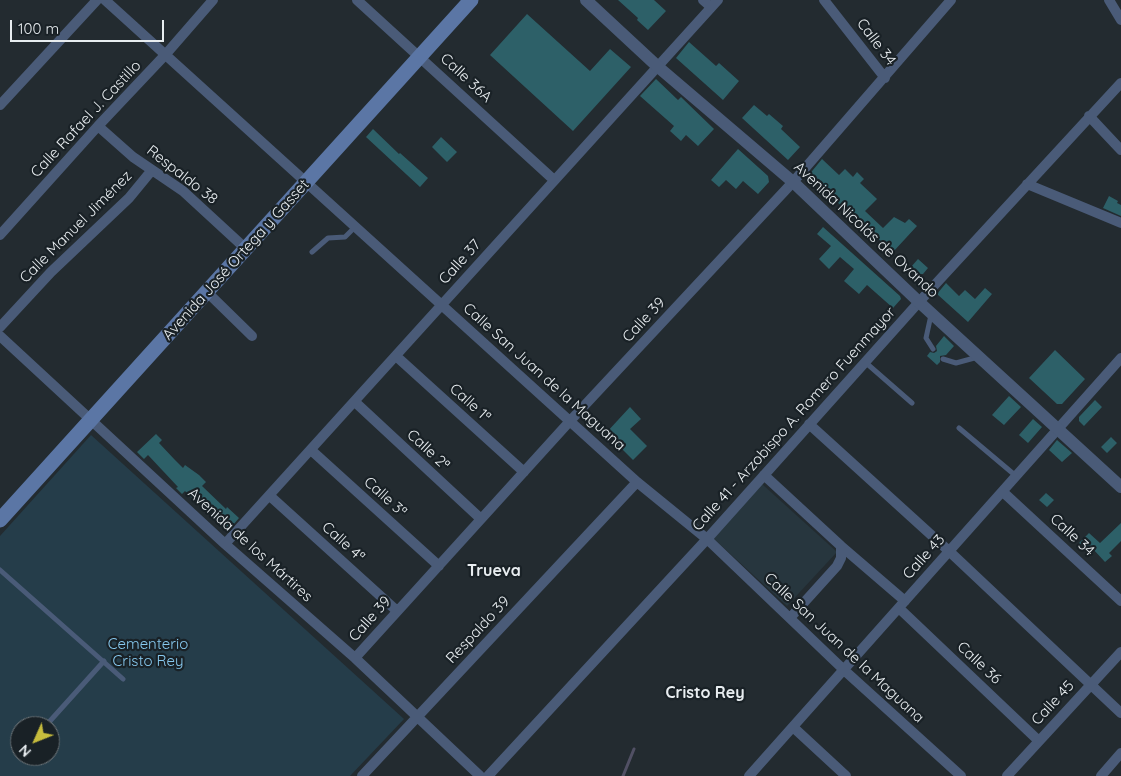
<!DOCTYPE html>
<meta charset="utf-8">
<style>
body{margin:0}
#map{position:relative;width:1121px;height:776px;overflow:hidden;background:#232b30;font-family:Quicksand,sans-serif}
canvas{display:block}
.north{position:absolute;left:10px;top:716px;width:50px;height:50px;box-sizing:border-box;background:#192126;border:1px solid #6c7377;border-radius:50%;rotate:226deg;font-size:14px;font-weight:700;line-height:20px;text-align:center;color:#e8edf0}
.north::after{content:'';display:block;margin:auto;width:18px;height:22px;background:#c6bc3d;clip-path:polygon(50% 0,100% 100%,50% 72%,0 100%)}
.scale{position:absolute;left:10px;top:20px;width:154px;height:22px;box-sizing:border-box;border:2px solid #e8edf0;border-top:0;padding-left:6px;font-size:15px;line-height:18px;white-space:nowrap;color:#e8edf0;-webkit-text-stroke:4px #192126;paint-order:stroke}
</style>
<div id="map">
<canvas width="1121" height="776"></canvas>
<div class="north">N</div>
<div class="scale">100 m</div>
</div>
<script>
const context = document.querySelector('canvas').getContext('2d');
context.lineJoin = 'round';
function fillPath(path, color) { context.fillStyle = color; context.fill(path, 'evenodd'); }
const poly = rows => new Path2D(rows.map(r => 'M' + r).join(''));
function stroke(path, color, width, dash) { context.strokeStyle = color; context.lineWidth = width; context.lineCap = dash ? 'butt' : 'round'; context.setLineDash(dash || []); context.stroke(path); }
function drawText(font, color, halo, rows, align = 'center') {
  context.font = font + ' Quicksand,sans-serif'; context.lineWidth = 4.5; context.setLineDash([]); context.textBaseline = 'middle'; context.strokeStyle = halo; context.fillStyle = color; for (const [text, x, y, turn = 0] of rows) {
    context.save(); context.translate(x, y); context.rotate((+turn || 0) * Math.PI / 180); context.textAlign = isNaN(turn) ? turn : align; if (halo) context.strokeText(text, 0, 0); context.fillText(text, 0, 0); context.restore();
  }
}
fillPath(poly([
 [762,484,837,552,787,606,712,537]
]), '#27363e');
fillPath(poly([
 [91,435,404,719,350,776,0,776,0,536],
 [20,726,50,726,50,756,20,756]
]), '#253d4a');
stroke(poly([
 [623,776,634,749]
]), '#515064', 3);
fillPath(poly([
 [618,0,654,0,666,11,648,30,637,20,638,18],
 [527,14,590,71,610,49,631,67,573,131,490,55],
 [689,42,716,66,719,63,739,81,723,100,676,58],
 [656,79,678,100,681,97,714,129,698,146,686,135,681,141,670,131,674,126,640,96],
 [754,105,767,116,769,114,783,126,781,129,800,147,788,160,742,118],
 [373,129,399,154,400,153,428,178,420,187,366,137],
 [441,137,457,152,447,162,432,147],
 [738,149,768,176,769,182,758,194,743,181,736,189,726,180,719,187,711,180],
 [822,159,839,175,845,169,853,177,857,172,864,179,860,183,877,199,865,211,883,228,894,217,905,223,909,219,917,226,893,252,808,176],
 [1109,196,1118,201,1117,203,1121,205,1121,216,1103,208],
 [823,227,900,296,901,299,893,308,867,285,859,294,844,281,854,269,840,257,829,269,819,259,831,246,817,234],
 [918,259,928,268,923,274,918,274,911,267],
 [946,283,959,296,965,290,975,299,985,288,992,294,968,322,937,294],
 [944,336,954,346,946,355,940,356,940,362,937,365,927,356,930,352,934,353,937,351,936,346],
 [1055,350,1085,379,1062,404,1057,404,1029,378],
 [1009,396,1021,407,1004,425,992,415],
 [1095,400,1102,407,1084,426,1079,421,1079,417],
 [630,407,641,419,630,429,647,446,633,460,606,433],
 [1033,419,1042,427,1028,443,1019,435],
 [156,434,162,440,159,443,175,460,183,468,185,465,199,475,206,482,202,486,226,509,227,507,239,518,227,532,210,516,213,513,195,497,193,499,185,491,182,494,176,488,178,487,148,455,144,459,137,452],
 [1111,437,1117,443,1107,453,1101,447],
 [1057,440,1072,453,1062,462,1049,450],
 [1046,493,1054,500,1047,507,1039,500],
 [1121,523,1121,541,1109,553,1112,556,1105,562,1093,549,1089,553,1079,543,1089,533,1100,543]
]), '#2d6068');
stroke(poly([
 [312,252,328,238,345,237,356,226],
 [931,315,926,338,933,349],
 [943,359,956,363,978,357],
 [865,362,912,403],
 [959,428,1016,476],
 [0,570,123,679],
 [50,721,104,661]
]), '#4a5b78', 5);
stroke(poly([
 [105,0,637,482,707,539,844,670,961,776],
 [357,0,554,180],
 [703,0,711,7],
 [824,0,885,78],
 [1109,0,1121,20],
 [0,105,97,0],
 [1089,116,1121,150],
 [98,126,133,157,183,191,246,249],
 [1027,184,1121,223],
 [0,235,98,126,166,54,213,0],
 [207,292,252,336],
 [0,327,51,272,129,198,152,170],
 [0,336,225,544,355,658,480,776],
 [396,356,524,472],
 [355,402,481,519],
 [809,424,950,552,1121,713],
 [311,450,439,566],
 [764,475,841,546,841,558,837,566,790,618],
 [1003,492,1121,601],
 [270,496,397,611],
 [225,544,718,0],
 [841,546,905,601],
 [899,608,1039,741],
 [355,658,570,421,793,182,951,0],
 [793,727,846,776],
 [362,776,637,482],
 [488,776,707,539,919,302,1121,83],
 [749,776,1121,358],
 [1007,776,1121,652],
 [1101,776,1121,753]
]), '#4a5b78', 10);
stroke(poly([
 [586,0,657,66,793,182,919,302,1121,487]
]), '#4a5b78', 12);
stroke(poly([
 [0,520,471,0]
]), '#5b76a5', 15);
drawText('15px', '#e8edf0', '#192126', [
 ["Calle 34",876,42,53],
 ["Calle 36A",466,78,43],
 ["Calle Rafael J. Castillo",86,119,-47],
 ["Respaldo 38",182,175,38],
 ["Calle Manuel Jiménez",76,227,-45],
 ["Avenida Nicolás de Ovando",866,230,43],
 ["Avenida José Ortega y Gasset",236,260,-48],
 ["Calle 37",460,262,-48],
 ["Calle 39",644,320,-47],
 ["Calle San Juan de la Maguana",544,377,42],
 ["Calle 1ª",470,403,42],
 ["Calle 41 - Arzobispo A. Romero Fuenmayor",794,419,-48],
 ["Calle 2ª",428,450,43],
 ["Calle 3ª",385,497,42],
 ["Calle 34",1072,535,43],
 ["Calle 4ª",343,542,42],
 ["Avenida de los Mártires",250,545,42],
 ["Calle 43",924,557,-48],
 ["Calle 39",370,619,-48],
 ["Respaldo 39",478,630,-47],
 ["Calle San Juan de la Maguana",844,648,43],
 ["Calle 36",979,663,43],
 ["Calle 45",1053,703,-47]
]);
drawText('15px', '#87c9ef', '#192126', [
 ["Cementerio",148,644],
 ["Cristo Rey",148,661]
]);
drawText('bold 16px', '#e8edf0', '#192126', [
 ["Trueva",494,571],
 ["Cristo Rey",705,693]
]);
</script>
